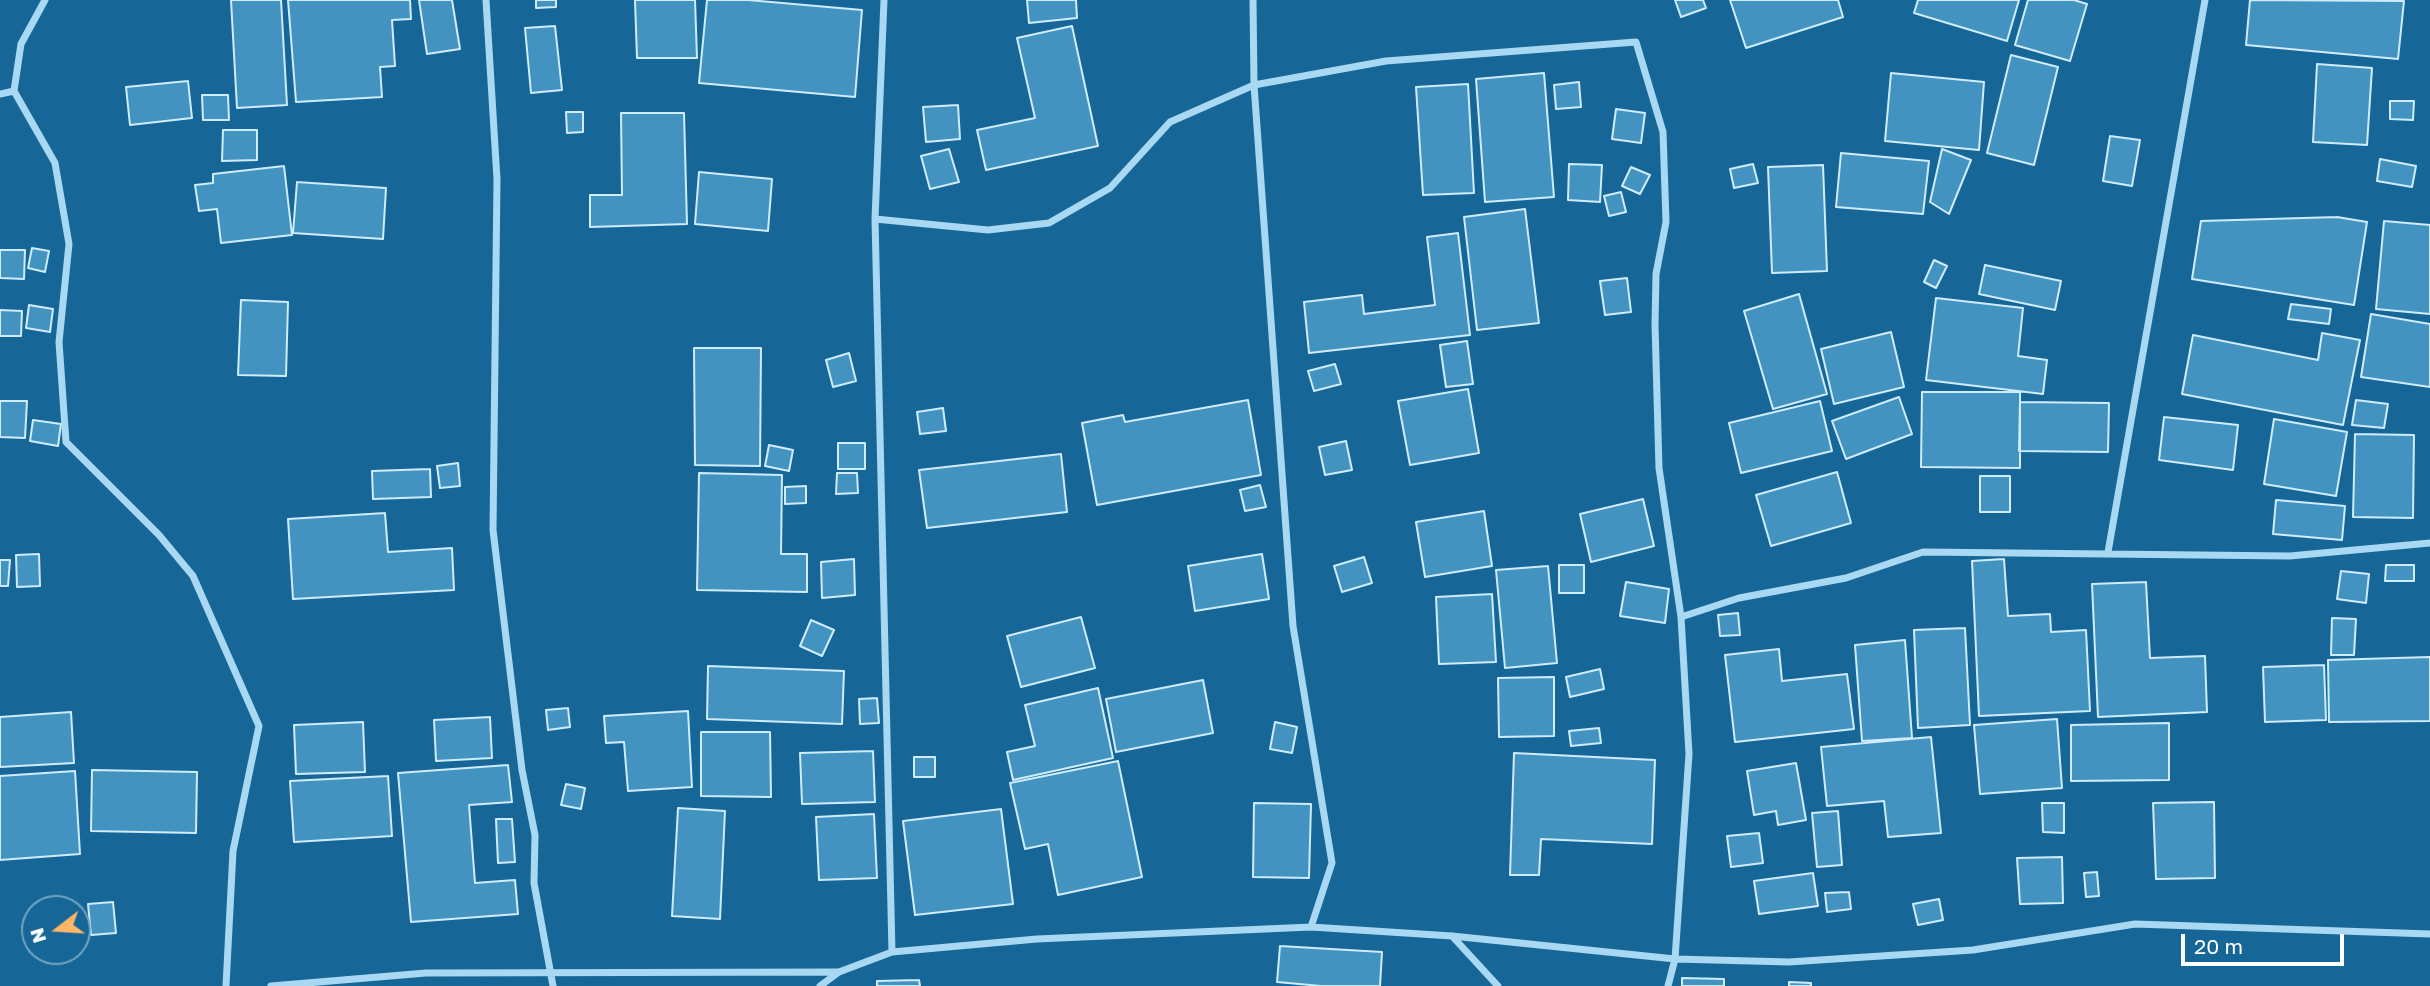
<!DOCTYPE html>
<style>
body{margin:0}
#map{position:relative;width:2430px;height:986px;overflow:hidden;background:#166797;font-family:"Golos Text",sans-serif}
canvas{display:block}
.north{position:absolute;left:21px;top:895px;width:70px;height:70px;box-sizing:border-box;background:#166797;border:2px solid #73a4c1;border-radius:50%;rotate:253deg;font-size:19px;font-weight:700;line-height:28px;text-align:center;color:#fff}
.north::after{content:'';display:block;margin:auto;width:24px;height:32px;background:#ffb669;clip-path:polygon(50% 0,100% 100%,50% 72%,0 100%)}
.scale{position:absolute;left:2181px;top:934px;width:163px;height:32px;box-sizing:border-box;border:4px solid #fff;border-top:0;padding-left:9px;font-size:21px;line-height:24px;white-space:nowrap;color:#fff;-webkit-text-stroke:5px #166797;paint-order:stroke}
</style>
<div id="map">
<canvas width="2430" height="986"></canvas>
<div class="north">N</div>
<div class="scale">20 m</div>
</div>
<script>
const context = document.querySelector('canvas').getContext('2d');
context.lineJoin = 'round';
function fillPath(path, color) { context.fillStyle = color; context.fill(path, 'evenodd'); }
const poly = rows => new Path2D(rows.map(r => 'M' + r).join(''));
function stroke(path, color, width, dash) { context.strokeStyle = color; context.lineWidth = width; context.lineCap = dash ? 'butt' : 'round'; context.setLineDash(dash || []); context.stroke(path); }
const building = poly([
 [231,0,281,0,287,105,237,108,231,0],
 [288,0,410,0,411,19,392,20,395,66,380,67,382,97,296,102,288,0],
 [419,0,452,0,460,49,427,54,419,0],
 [536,0,556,0,556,7,536,8,536,0],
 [635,0,695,0,697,58,637,58,635,0],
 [707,0,748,0,862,10,855,97,699,83,707,0],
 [1027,0,1076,0,1077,18,1029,23,1027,0],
 [1675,0,1703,0,1706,8,1681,17,1675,0],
 [1730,0,1838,0,1843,17,1746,48,1730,0],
 [1918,0,2019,0,2007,41,1914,13,1918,0],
 [2028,0,2074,0,2087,4,2070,61,2015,45,2028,0],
 [2250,0,2404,1,2398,59,2246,45,2250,0],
 [555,26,562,90,531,93,525,28,555,26],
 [1072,26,1098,146,986,170,977,130,1035,118,1017,38,1072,26],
 [2011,55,2058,67,2034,165,1987,153,2011,55],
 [2317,64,2372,68,2367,145,2313,142,2317,64],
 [1544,73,1554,197,1485,202,1476,79,1544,73],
 [1891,73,1984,82,1979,150,1885,141,1891,73],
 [188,81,192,118,130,125,126,87,188,81],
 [1579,82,1581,107,1556,109,1554,85,1579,82],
 [1468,84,1474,193,1423,195,1416,87,1468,84],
 [202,95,228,95,229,120,203,120,202,95],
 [2390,101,2414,101,2413,120,2390,119,2390,101],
 [958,105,960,139,926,142,923,107,958,105],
 [1616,109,1645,113,1641,143,1612,139,1616,109],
 [566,112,583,112,583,132,567,133,566,112],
 [621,113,684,113,687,224,590,227,590,195,622,195,621,113],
 [223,130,257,130,257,160,222,161,223,130],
 [2110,136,2140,140,2132,186,2103,181,2110,136],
 [949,149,959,182,930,189,921,156,949,149],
 [1942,149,1971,160,1949,214,1930,202,1942,149],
 [1841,153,1929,161,1923,214,1836,207,1841,153],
 [2380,159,2416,166,2412,187,2377,181,2380,159],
 [1569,164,1602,165,1600,202,1568,200,1569,164],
 [1753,164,1758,183,1734,188,1730,169,1753,164],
 [1823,165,1827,271,1772,273,1768,167,1823,165],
 [284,166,292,235,221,243,217,209,199,211,195,185,213,183,213,174,284,166],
 [1631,167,1650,175,1640,194,1622,186,1631,167],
 [699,172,772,179,768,231,695,224,699,172],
 [297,182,386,188,383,239,293,233,297,182],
 [1621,192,1626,212,1609,216,1604,196,1621,192],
 [1525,209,1539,323,1477,330,1464,217,1525,209],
 [2337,217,2367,222,2354,305,2192,279,2201,221,2337,217],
 [2384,221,2430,225,2430,314,2376,309,2384,221],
 [1458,233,1470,335,1309,353,1304,302,1362,295,1364,314,1435,305,1427,237,1458,233],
 [32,248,49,251,45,272,28,268,32,248],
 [0,250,25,250,24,279,0,278,0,250],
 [1934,260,1947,266,1936,288,1924,282,1934,260],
 [1985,265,2061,281,2055,310,1979,294,1985,265],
 [1627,278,1631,312,1605,315,1600,281,1627,278],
 [1799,294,1827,394,1773,409,1744,311,1799,294],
 [1936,298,2023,308,2018,356,2047,360,2043,394,1926,380,1936,298],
 [241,300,288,302,286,376,238,375,241,300],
 [2291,304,2331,309,2329,324,2288,319,2291,304],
 [29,305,53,309,50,332,26,328,29,305],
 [0,310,22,311,21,336,0,336,0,310],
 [2371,314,2430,324,2430,387,2361,377,2371,314],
 [1891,332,1904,387,1834,404,1821,349,1891,332],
 [2322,333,2360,340,2343,425,2182,394,2193,335,2318,360,2322,333],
 [1467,341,1473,384,1446,387,1440,345,1467,341],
 [694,348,761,348,760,466,695,465,694,348],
 [849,353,856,381,833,387,826,360,849,353],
 [1335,364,1341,384,1314,391,1308,371,1335,364],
 [1468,389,1479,453,1410,465,1398,401,1468,389],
 [1922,392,2020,392,2020,468,1921,467,1922,392],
 [1899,397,1912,434,1846,459,1832,421,1899,397],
 [1248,400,1261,475,1097,505,1082,423,1123,415,1125,422,1248,400],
 [2356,400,2388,404,2384,428,2352,425,2356,400],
 [0,401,27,401,25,438,0,437,0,401],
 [1820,401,1832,451,1741,473,1729,423,1820,401],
 [2020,402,2109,403,2108,452,2019,451,2020,402],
 [943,408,946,431,920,434,917,412,943,408],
 [2164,417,2238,425,2233,470,2159,460,2164,417],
 [2274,419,2347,432,2336,496,2264,484,2274,419],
 [33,420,61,424,58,446,30,441,33,420],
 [2355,434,2414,435,2413,518,2353,517,2355,434],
 [1346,441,1352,470,1325,475,1319,447,1346,441],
 [838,443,865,443,865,469,838,469,838,443],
 [769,445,793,450,789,471,765,466,769,445],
 [1061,454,1067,512,927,528,919,470,1061,454],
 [458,463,460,486,440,488,437,466,458,463],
 [430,469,431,497,373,499,372,471,430,469],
 [1837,472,1851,523,1771,546,1756,495,1837,472],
 [699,473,782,475,781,554,807,554,807,592,697,590,699,473],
 [837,473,857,473,858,493,836,494,837,473],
 [1980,476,2010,476,2010,512,1980,512,1980,476],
 [1260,485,1266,507,1245,511,1240,490,1260,485],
 [806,486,806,503,785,504,785,487,806,486],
 [1643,499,1654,546,1591,562,1580,514,1643,499],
 [2276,500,2345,506,2342,540,2273,534,2276,500],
 [1484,511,1492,566,1425,577,1416,522,1484,511],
 [385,513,388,552,452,548,454,590,293,599,288,519,385,513],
 [39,554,40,586,17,587,16,555,39,554],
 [1262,554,1269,599,1195,611,1188,566,1262,554],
 [1364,557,1372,583,1342,592,1334,566,1364,557],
 [854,559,855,595,822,598,821,562,854,559],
 [2004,559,2008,616,2050,614,2051,632,2086,630,2090,711,1979,716,1972,561,2004,559],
 [0,560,10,560,8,586,0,586,0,560],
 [1559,565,1584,565,1584,593,1559,593,1559,565],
 [2386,565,2414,565,2414,581,2385,581,2386,565],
 [1548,566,1557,663,1505,668,1496,570,1548,566],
 [2341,571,2369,574,2366,603,2337,599,2341,571],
 [1626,582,1669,589,1665,623,1620,616,1626,582],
 [2146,582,2150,658,2205,656,2207,712,2098,717,2092,584,2146,582],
 [1492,594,1496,662,1439,664,1436,597,1492,594],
 [1738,613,1740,635,1720,636,1718,615,1738,613],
 [1081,617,1095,668,1021,687,1007,636,1081,617],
 [2332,618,2356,619,2354,655,2331,655,2332,618],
 [811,620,834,630,822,656,800,646,811,620],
 [1965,628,1970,725,1918,728,1914,630,1965,628],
 [1905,640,1912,738,1862,741,1855,645,1905,640],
 [1779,649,1782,681,1847,674,1854,729,1735,742,1725,655,1779,649],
 [2430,657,2430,721,2329,722,2328,660,2430,657],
 [2324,665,2326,720,2265,722,2263,667,2324,665],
 [708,666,844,671,842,724,707,719,708,666],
 [1600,669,1604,689,1570,697,1566,677,1600,669],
 [1554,677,1554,736,1499,737,1498,678,1554,677],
 [1203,680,1213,733,1116,752,1106,699,1203,680],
 [1098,688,1113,758,1013,780,1007,752,1035,746,1025,705,1098,688],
 [877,698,879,723,860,724,859,699,877,698],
 [568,708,570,727,548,730,546,710,568,708],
 [688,711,692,787,628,791,624,742,606,743,604,716,688,711],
 [71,712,74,763,0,767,0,717,71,712],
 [490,717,492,758,436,761,434,720,490,717],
 [2057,719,2062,788,1980,794,1974,725,2057,719],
 [363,722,365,772,296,774,294,725,363,722],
 [1275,722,1297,727,1292,753,1270,749,1275,722],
 [2169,723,2169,780,2071,781,2071,725,2169,723],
 [1599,728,1601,743,1571,746,1569,731,1599,728],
 [701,732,770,732,771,797,701,796,701,732],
 [1931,737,1941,833,1888,837,1884,801,1827,806,1821,747,1931,737],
 [873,751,875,802,802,804,800,753,873,751],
 [1514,753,1655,760,1652,844,1541,839,1539,875,1510,875,1514,753],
 [914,757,935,757,935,777,914,777,914,757],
 [1118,761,1142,877,1058,895,1048,844,1025,849,1010,783,1118,761],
 [1796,763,1806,820,1778,825,1776,811,1754,815,1747,771,1796,763],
 [508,765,512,802,469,805,475,883,515,880,518,914,411,922,398,773,508,765],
 [92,770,197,772,196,833,91,831,92,770],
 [75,771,80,854,0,860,0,776,75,771],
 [388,776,392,836,294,842,290,781,388,776],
 [566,784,585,788,581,809,561,805,566,784],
 [2214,802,2215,878,2156,879,2153,803,2214,802],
 [1254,803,1311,804,1309,878,1253,877,1254,803],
 [2042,803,2064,803,2064,833,2043,832,2042,803],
 [678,808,725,811,720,919,672,916,678,808],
 [1001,809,1013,904,915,915,903,821,1001,809],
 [1838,811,1842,865,1817,867,1812,813,1838,811],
 [874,814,877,878,819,880,816,817,874,814],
 [496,819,512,819,515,862,498,863,496,819],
 [1759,833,1763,863,1731,867,1727,836,1759,833],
 [2062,857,2063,903,2020,904,2017,858,2062,857],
 [2097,872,2099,896,2086,897,2084,873,2097,872],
 [1813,873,1818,906,1759,914,1754,881,1813,873],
 [1849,892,1851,909,1827,912,1825,893,1849,892],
 [1939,899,1943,920,1918,925,1913,904,1939,899],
 [113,902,116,933,91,935,88,904,113,902],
 [1280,946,1382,952,1380,986,1321,986,1277,982,1280,946],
 [1682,978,1724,979,1724,986,1682,986,1682,978],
 [919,980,920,986,877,986,877,981,919,980],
 [1789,982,1811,983,1811,986,1789,986,1789,982]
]);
fillPath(building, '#4393c0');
stroke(building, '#cfecfc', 2);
stroke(poly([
 [486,0,497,179,493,530,522,770,535,835,534,883,553,986],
 [884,0,875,219,892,952],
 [1253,0,1254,85,1293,626,1332,863,1311,927],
 [14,91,55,163,69,244,59,342,66,442,159,535,193,576,259,726,233,851,226,986],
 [0,94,14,91,21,44,45,0],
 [875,219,988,230,1049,223,1110,188,1170,122,1254,85,1386,61,1636,42,1663,132,1666,222,1656,274,1655,325,1659,468,1681,617,1689,754,1675,959,1668,986],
 [2108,552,2205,0],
 [1681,617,1739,598,1846,578,1923,552,2290,556,2430,543],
 [1452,936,1498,986],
 [271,986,426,973,838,972],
 [820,986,839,972,892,952,1037,939,1311,927,1452,936,1675,959,1789,962,1973,950,2135,924,2430,934]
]), '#a8d8f2', 7);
</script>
